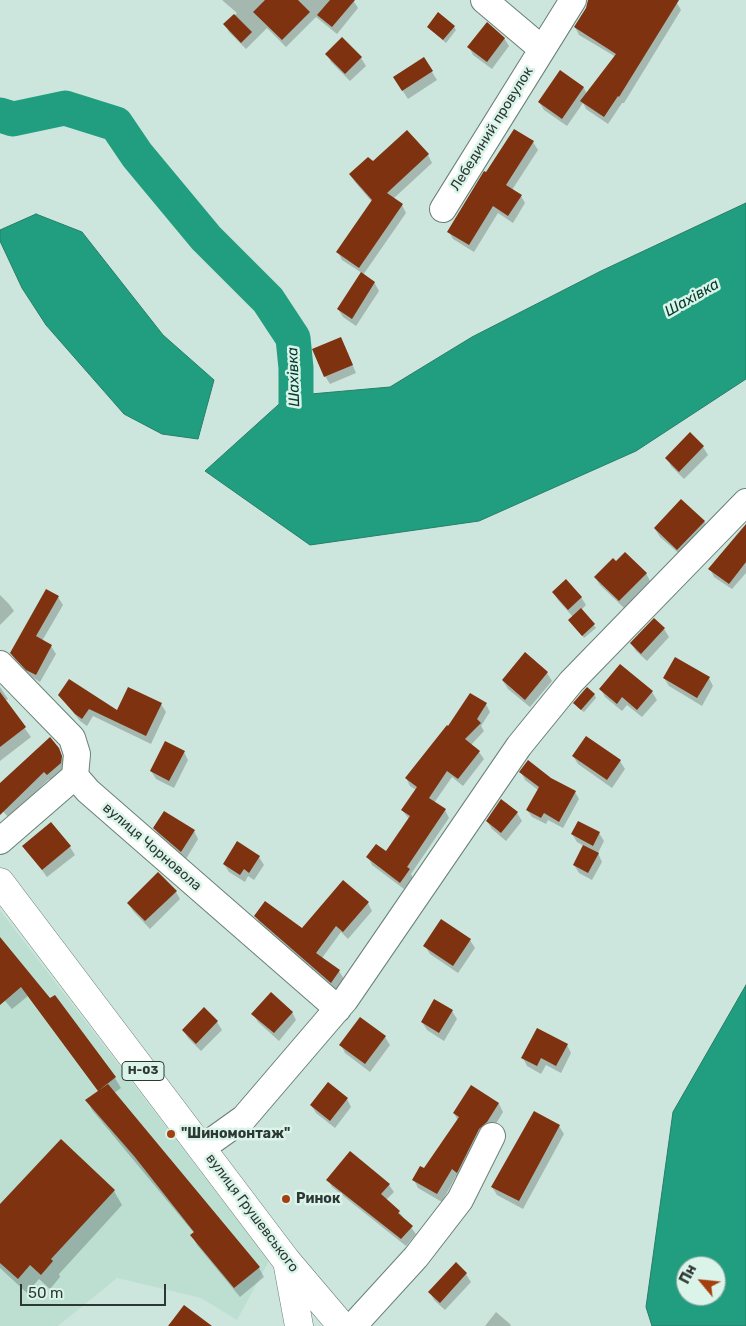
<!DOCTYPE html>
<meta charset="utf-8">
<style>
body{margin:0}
#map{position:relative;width:746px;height:1326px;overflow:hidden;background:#cde6dd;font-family:Rubik,sans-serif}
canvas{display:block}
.north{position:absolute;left:676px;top:1256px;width:50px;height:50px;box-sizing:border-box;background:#daf4ea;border:1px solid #95a8a1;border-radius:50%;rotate:298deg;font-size:14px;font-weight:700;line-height:20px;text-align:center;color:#2d3733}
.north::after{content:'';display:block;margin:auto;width:18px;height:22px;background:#a4400f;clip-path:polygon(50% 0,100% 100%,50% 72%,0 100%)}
.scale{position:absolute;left:20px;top:1284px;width:146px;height:22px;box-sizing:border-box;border:2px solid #2d3733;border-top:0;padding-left:6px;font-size:15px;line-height:18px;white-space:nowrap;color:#2d3733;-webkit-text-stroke:4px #daf4ea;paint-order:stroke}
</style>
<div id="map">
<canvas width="746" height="1326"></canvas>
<div class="north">Пн</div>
<div class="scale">50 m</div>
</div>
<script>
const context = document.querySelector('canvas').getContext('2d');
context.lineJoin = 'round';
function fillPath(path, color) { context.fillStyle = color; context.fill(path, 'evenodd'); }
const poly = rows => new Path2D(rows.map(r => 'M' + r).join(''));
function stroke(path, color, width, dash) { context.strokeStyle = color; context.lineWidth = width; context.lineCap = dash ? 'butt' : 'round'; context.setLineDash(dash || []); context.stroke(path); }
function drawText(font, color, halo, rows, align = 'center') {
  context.font = font + ' Rubik,sans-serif'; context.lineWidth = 5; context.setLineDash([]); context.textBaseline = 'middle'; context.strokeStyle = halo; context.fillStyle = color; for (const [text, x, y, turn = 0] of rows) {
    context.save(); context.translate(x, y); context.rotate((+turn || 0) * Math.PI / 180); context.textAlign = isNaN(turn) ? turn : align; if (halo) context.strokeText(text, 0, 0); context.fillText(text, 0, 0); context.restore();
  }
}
fillPath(poly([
 [0,910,269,1261,237,1320,201,1298,117,1278,58,1326,0,1326]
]), '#bddfd2');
const water = poly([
 [746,203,746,379,636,451,479,521,310,545,205,471,288,396,390,387,472,337,601,271,746,203],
 [36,214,82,232,163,335,214,380,198,439,162,434,124,414,46,325,22,288,0,241,0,230,36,214],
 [746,985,746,1326,652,1326,646,1307,673,1112,746,985],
 [686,1266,716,1266,716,1296,686,1296,686,1266]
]);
fillPath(water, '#219e7f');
stroke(water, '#257f68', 1);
fillPath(poly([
 [222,0,353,0,358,8,337,34,316,17,286,47,267,28,246,49,229,32,225,25,237,13],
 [588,0,672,0,677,3,681,10,624,103,622,103,608,124,586,109,583,103,567,126,544,110,539,102,560,71,584,88,587,94,616,57,579,35,575,27,587,8],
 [428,27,454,27,456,30,446,43],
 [504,38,509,46,492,69,473,55,469,47],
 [327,54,361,58,366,66,350,81,331,62],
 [424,59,437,80,408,99,399,85],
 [533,142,538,150,512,190,521,196,525,203,513,223,498,213,474,252,453,239,449,232],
 [428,155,432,163,393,199,402,205,406,213,363,275,374,282,379,291,356,326,343,317,338,309,362,273,342,260,338,252,372,202,355,182,350,174,373,163],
 [345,347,356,373,330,384,325,376],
 [690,434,703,447,708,455,684,479,671,466,667,458],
 [704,521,708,529,683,557,660,537,655,529],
 [746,531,746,573,732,589,714,577,710,569],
 [646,573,650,581,624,608,600,585,595,577],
 [553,592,581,597,586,605,581,610,596,628,584,638,569,620,573,617,558,600],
 [0,595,9,604,14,611,0,625],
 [58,597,63,605,42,641,51,646,56,654,40,682,32,677,16,661,11,653],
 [664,629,669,637,647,661,636,651,631,643],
 [547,673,552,681,530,707,508,689,503,681],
 [664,678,709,678,713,686,702,706,669,686],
 [0,687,8,699,5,701,31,737,0,761],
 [601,689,652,692,657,700,642,717,627,705,622,711,605,697],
 [594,694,596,698,584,712,577,707],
 [60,695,117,712,161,704,166,712,151,744,93,716,87,726,80,721],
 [486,704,490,712,481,726,484,731,471,745,479,752,484,759,463,786,452,777,434,803,445,810,449,818,411,874,413,878,404,889,372,865,368,857,386,853,409,819,402,810,416,790,410,786,406,778],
 [586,737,620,761,625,769,612,788,578,764,573,756],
 [58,748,66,765,65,771,52,783,49,779,9,818,0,808,0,785],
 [184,752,188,760,174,788,156,779,151,771],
 [521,772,550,779,575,792,579,799,563,828,548,820,546,824,532,817,527,810,538,790,525,780],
 [517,813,522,821,506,841,492,829,487,821],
 [155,828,194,831,198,839,186,859,159,836],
 [599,833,604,841,598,853,602,862,592,880,579,873,574,865,584,846,577,842,572,834],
 [24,846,70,847,75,855,47,877],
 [259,857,264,865,254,880,248,876,245,882,229,872,224,864],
 [176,892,180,899,150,929,133,911,128,903],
 [368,903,372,911,348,939,341,932,322,958,339,971,344,979,336,990,260,924,256,916,302,930],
 [442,921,470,940,475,948,458,973,430,954,425,946],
 [0,952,50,1000,54,997,115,1078,121,1088,114,1093,259,1268,264,1277,240,1297,197,1245,192,1235,194,1233,92,1110,87,1100,99,1092,28,996,12,1009,0,995],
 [204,1009,217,1022,222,1030,201,1051,188,1038,183,1030],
 [452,1011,457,1019,444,1041,427,1030,422,1022],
 [292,1012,296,1020,279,1041,258,1022,253,1014],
 [385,1037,390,1045,370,1072,345,1053,341,1045],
 [567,1045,571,1053,561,1073,546,1065,541,1074,527,1066,523,1058],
 [471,1087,499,1104,503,1112,462,1180,456,1176,442,1202,418,1188,414,1180,424,1170,458,1121,454,1113],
 [347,1099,351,1107,335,1128,316,1113,311,1105],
 [559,1126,564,1134,523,1209,497,1195,492,1187],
 [350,1153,389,1185,394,1192,386,1200,399,1212,416,1234,406,1246,332,1187,328,1180],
 [114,1191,122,1205,59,1274,60,1277,50,1289,39,1279,27,1293,0,1268,0,1206],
 [466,1274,471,1282,445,1310,434,1300,430,1292],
 [496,1312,510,1324,511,1326,485,1326]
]), '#0003');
stroke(poly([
 [0,115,13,119,65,108,116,124,137,155,206,238,268,300,293,338,296,368,296,424,310,437]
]), '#219e7f', 35);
fillPath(poly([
 [265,0,298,0,310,12,282,40,253,12],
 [330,0,355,0,332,27,317,15],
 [588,0,679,0,619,97,618,96,604,117,580,101,616,54,574,27,586,8],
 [438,12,455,26,443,40,427,27],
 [234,14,252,32,241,43,223,24],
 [487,22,505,38,487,62,467,47],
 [342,37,362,57,345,74,325,54],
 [424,57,433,71,402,91,393,77],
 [560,70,584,87,562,119,538,102],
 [514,129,534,141,506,185,522,195,508,216,493,206,469,245,447,232,484,171,486,172],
 [407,130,429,154,387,193,403,204,359,268,336,252,372,200,349,174,368,157,373,161],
 [361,272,375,282,352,319,337,309],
 [341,337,353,365,324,377,312,349],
 [690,432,704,446,679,472,665,458],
 [681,499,705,521,677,550,654,528],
 [746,524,746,562,729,584,708,569],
 [625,552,647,573,619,601,594,577,613,558,616,561],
 [566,579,582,597,568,610,552,592],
 [46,589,59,596,36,636,52,645,36,675,26,670,10,653],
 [581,608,595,624,582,636,568,620],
 [654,618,665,628,641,654,630,643],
 [525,652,548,672,525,700,502,680],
 [675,657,710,677,697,698,663,678],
 [620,664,653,691,637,710,622,697,617,704,599,689],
 [69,679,117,710,128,687,162,703,146,736,89,709,82,719,75,714,58,695],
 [587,687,595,694,581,710,573,703],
 [0,692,26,727,0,747],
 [470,693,487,703,477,719,481,723,465,739,480,751,458,779,447,771,429,798,446,809,407,867,410,869,400,883,366,857,376,844,386,851,410,816,401,810,417,787,405,778,447,725,448,726],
 [586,736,621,760,607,780,572,756],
 [50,737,59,748,62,756,61,763,47,775,44,772,0,815,0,783],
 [165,741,185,751,169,781,150,771],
 [528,760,551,778,576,791,559,822,544,813,541,818,526,810,539,787,519,772],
 [501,799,518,812,501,833,486,821],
 [164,811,195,830,181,852,153,828],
 [578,821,600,832,593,846,571,834],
 [51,822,71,846,42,870,22,846],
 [237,841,260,856,249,873,244,869,240,875,223,864],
 [583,845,599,853,588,873,573,865],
 [158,872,177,891,145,921,127,903],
 [343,880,369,902,343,932,336,926,316,953,340,970,331,983,254,916,265,901,302,928],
 [441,919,471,939,453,966,423,946],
 [0,937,50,998,55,995,116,1077,98,1091,21,987,0,1005],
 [271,992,293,1012,274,1033,251,1014],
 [434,999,453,1010,439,1033,421,1022],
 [204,1007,218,1021,196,1044,182,1030],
 [360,1017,386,1036,365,1064,339,1045],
 [537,1028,568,1044,556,1066,541,1058,537,1066,521,1058],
 [328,1082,348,1098,330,1121,310,1105],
 [108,1084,260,1267,234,1288,190,1235,194,1232,134,1156,85,1100],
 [471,1085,499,1103,487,1122,479,1129,457,1173,452,1169,437,1194,412,1180,420,1166,424,1168,459,1117,453,1113],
 [534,1111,560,1125,519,1201,491,1187],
 [61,1139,115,1190,51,1259,53,1261,41,1275,30,1265,18,1279,0,1263,0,1204],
 [350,1151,390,1184,381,1194,400,1211,398,1213,413,1226,401,1239,326,1180],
 [456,1262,467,1273,440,1303,428,1292],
 [184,1305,212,1326,168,1326]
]), '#7e3210');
const minor = poly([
 [484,0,542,49],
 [443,209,573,0],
 [0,664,72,738,77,754,75,776,88,791,338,1009],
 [0,841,75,776],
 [202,1148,244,1118,345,1000,519,746,571,682,746,502],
 [353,1326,416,1257,460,1200,492,1136]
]);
const major = poly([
 [0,882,286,1260,342,1326],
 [287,1261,299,1326]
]);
stroke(minor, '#698077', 28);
stroke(major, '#698077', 29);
stroke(minor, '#fff', 26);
stroke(major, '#fff', 28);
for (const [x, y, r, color] of [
 [171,1134,5,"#a4400f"],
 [286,1199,5,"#a4400f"]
]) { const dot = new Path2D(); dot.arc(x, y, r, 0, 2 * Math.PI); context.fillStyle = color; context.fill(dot); stroke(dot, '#daf4ea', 2); }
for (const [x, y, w] of [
 [143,1071,42]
]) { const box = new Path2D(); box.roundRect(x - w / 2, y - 9.5, w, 19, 4); context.fillStyle = '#daf4ea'; context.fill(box); stroke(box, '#2d3733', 1); }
drawText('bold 12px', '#2d3733', null, [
 ["Н-03",143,1071]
]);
drawText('14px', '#2d3733', '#daf4ea', [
 ["Лебединий провулок",492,129,-58],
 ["вулиця Чорновола",152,847,41],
 ["вулиця Грушевського",252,1213,53]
]);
drawText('bold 14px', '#2d3733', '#daf4ea', [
 ["\"Шиномонтаж\"",181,1134],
 ["Ринок",296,1199]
], 'left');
drawText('italic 15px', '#053a2d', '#daf4ea', [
 ["Шахівка",692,298,-30],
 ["Шахівка",294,377,-92]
]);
</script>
